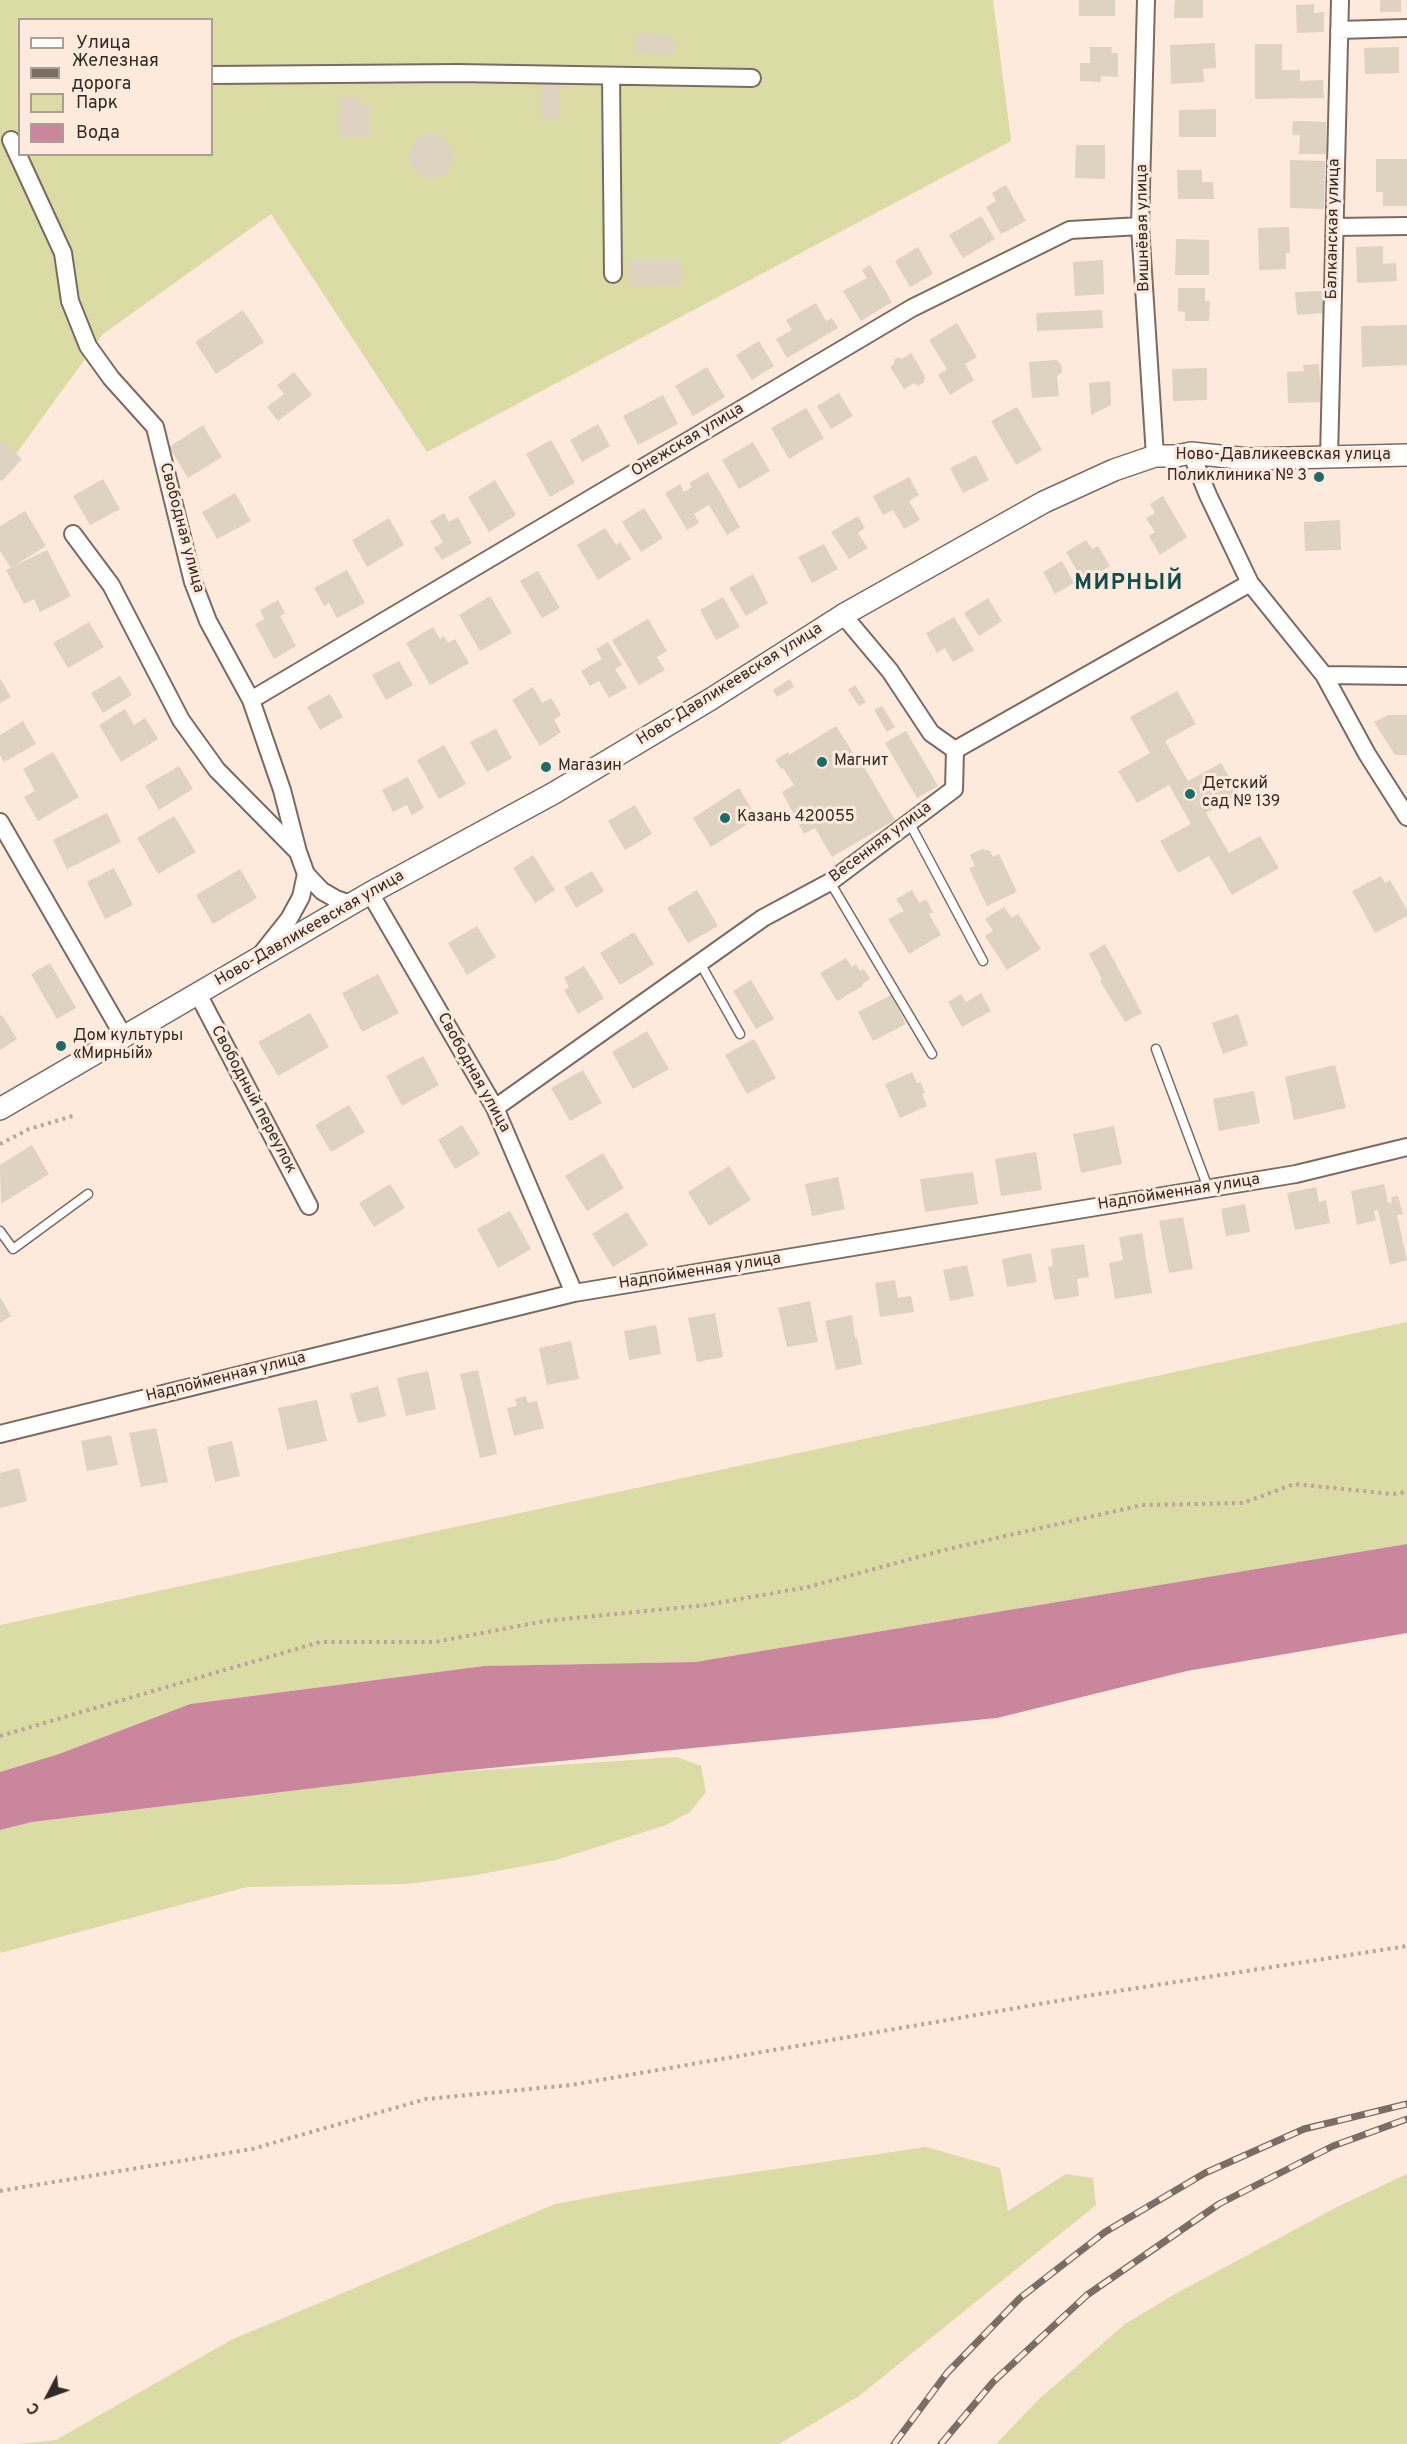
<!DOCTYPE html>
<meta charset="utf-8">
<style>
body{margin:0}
#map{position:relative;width:1407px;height:2444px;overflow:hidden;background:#fee9dd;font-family:Overpass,sans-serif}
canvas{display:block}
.legend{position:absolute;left:18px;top:18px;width:195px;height:138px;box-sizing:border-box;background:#fee9dd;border:2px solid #ac9d93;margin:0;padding:8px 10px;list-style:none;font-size:18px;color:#312a25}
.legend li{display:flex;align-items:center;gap:12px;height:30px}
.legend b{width:30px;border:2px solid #ac9d93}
.north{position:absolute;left:18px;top:2366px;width:60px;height:60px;-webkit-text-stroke:4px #fee9dd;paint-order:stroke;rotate:229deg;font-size:16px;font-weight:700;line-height:24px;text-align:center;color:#312a25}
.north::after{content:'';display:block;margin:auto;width:21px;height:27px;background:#312a25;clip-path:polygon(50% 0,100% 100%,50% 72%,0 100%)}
</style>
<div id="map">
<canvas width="1407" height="2444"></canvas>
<ul class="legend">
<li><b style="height:8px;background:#fff"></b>Улица</li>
<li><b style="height:8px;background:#796d66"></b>Железная дорога</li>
<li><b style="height:16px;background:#dadba5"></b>Парк</li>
<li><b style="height:16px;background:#c9869d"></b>Вода</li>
</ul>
<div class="north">С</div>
</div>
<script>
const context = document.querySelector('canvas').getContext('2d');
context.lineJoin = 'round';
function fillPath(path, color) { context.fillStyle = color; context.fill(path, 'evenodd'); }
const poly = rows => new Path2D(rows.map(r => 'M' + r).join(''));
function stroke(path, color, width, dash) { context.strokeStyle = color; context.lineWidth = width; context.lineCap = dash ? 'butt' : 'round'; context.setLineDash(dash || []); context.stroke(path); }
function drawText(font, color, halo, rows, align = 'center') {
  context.font = font + ' Overpass,sans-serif'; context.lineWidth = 6; context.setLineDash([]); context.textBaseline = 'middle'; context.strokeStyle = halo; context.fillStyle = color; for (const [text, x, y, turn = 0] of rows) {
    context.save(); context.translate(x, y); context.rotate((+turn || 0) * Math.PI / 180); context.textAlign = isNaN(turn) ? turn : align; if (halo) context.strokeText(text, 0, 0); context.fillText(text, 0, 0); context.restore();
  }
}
fillPath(poly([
 [0,0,993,0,1011,141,427,452,271,214,103,334,0,476],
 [20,20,212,20,212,154,20,154],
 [1407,1322,1407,1544,695,1662,484,1666,190,1704,59,1754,0,1772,0,1625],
 [676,1757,701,1766,706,1792,690,1812,666,1825,556,1860,471,1876,406,1884,247,1887,0,1953,0,1830,32,1822,440,1773],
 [926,2147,1000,2168,1008,2211,1066,2174,1093,2178,1096,2205,859,2396,779,2444,19,2444,56,2440,231,2340,555,2204,625,2191],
 [1407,2174,1407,2444,996,2444,1037,2401,1125,2324,1175,2294,1337,2207]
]), '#dadba5');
fillPath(poly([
 [1407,1544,1407,1633,1187,1671,997,1718,440,1773,32,1822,0,1830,0,1772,59,1754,190,1704,484,1666,695,1662]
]), '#c9869d');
fillPath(poly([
 [1079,0,1115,0,1115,16,1079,16],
 [1175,0,1203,0,1203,18,1174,18],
 [1380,0,1401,0,1401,12,1380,12],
 [1314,4,1314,13,1324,12,1324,32,1297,33,1296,5],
 [638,32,674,36,672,56,635,52],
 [1215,43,1216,68,1203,69,1204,82,1171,84,1170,45],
 [1255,44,1282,44,1282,70,1300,70,1300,81,1323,80,1324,98,1255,99],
 [1090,47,1112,47,1111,53,1118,53,1118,77,1101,76,1101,82,1080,81,1080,63,1090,63],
 [1399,47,1399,73,1365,74,1364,48],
 [542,84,560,84,560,120,542,119],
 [340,97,357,97,357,104,369,104,369,137,340,137],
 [1216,109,1216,137,1179,137,1179,110],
 [1293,121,1326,122,1326,154,1299,154,1300,135,1292,135],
 '409 156a22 22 0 1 1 44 0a22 22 0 1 1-44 0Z',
 [1076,145,1105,145,1105,179,1075,178],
 [1376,159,1407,159,1407,206,1383,206,1383,192,1376,192],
 [1290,160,1325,161,1324,209,1290,208],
 [1177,170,1202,170,1202,182,1213,182,1214,199,1178,199],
 [1006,185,1026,221,1001,234,986,207,996,201,992,193],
 [981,216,995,239,963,258,949,235],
 [1289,227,1290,253,1286,253,1286,269,1259,270,1258,228],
 [1176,239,1209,240,1209,275,1175,275],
 [1383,246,1383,264,1396,263,1397,281,1357,283,1356,247],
 [918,247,933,274,910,287,895,261],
 [629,259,682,259,682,285,630,286],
 [1103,260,1104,294,1075,296,1073,262],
 [870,265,892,302,861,321,843,291,867,278,862,270],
 [1178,288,1205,288,1205,301,1210,301,1209,321,1185,321,1185,312,1178,311],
 [1324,291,1325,313,1297,315,1295,292],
 [816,303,826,321,832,318,838,328,787,358,776,339,792,330,786,320],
 [243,310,264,342,216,374,195,342],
 [1102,310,1103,328,1037,331,1036,313],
 [957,323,977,357,965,364,974,380,950,395,938,375,947,369,929,340],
 [1407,325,1407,365,1362,367,1361,326],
 [759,341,774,366,752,380,736,355],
 [911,353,925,376,924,382,918,386,914,383,904,389,890,367,894,364,894,360,898,357,902,359],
 [1056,360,1061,364,1062,372,1057,376,1059,396,1032,398,1029,362],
 [1319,364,1321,402,1288,403,1287,372,1304,371,1303,365],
 [707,367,725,397,693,416,675,386],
 [1207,368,1207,400,1173,401,1172,369],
 [294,372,312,395,278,421,267,407,284,394,277,385],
 [1110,381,1111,405,1091,415,1089,383],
 [839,393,853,416,831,429,817,406],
 [663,395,678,424,638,445,623,416],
 [1017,407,1042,450,1016,465,991,421],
 [806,408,824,438,789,459,771,428],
 [598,424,610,446,582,462,570,440],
 [203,425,222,457,188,478,169,447],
 [0,439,22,459,2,481,0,479],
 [551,440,575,483,550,497,526,454],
 [753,442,770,471,739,489,722,460],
 [976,455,989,480,963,493,950,468],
 [708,472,740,527,727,535,709,505,694,514,699,523,687,530,665,493,680,484,684,492,692,487,689,483],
 [909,477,919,495,909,501,920,520,904,529,893,510,883,515,873,496],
 [103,479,120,509,90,525,73,496],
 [495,480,516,515,489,532,468,497],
 [235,493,251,521,217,539,202,512],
 [1163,496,1187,537,1160,555,1149,536,1155,532,1146,518,1155,513,1150,504],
 [644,508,663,538,641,552,622,522],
 [25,511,46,546,11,568,0,551,0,526],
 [444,513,449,522,458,517,472,543,442,560,434,548,443,542,430,521],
 [858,516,865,528,858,533,868,548,849,559,831,532],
 [389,518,404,545,367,567,352,540],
 [1340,520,1341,550,1305,551,1304,522],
 [605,528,616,545,620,542,631,559,598,580,577,545],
 [1086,540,1092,549,1098,546,1110,566,1083,581,1066,552],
 [824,544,838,569,812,583,798,557],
 [47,550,71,596,40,612,34,599,24,604,6,570],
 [1062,561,1074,583,1055,594,1043,572],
 [347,570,365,603,337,618,329,603,324,606,314,588],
 [538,571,560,608,542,618,520,581],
 [753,574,768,603,746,616,729,588],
 [490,596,512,633,480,651,459,615],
 [723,597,740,627,716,640,700,610],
 [988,598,1002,621,979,636,964,613],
 [278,600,285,613,280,616,296,646,274,659,255,624,264,619,260,610],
 [954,617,974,650,953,662,945,648,937,653,926,633],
 [648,619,667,651,657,657,665,670,639,685,612,640],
 [89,622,104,647,68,668,53,643],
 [433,627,440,639,444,636,448,643,455,639,469,663,430,685,406,643],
 [608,642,622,665,615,669,627,688,609,698,599,681,590,686,581,671,602,659,596,649],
 [399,661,413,685,386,700,372,675],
 [120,676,132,695,103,713,91,693],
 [0,678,11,697,0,703],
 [790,679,794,687,777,697,773,690],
 [855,685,866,702,859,706,848,690],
 [533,687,542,703,551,698,561,715,554,720,561,732,540,746,512,700],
 [1177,691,1196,724,1165,741,1188,781,1221,763,1239,794,1206,813,1229,853,1260,836,1279,868,1232,895,1209,856,1178,873,1160,841,1191,824,1169,785,1137,803,1118,771,1150,753,1130,717],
 [330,694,343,717,320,730,307,707],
 [882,706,895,727,887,732,874,710],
 [125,709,134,725,145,718,158,739,121,762,99,725],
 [1388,715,1407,715,1407,755,1395,755,1374,722],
 [23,721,36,744,4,762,0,755,0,735],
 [836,726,858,761,860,760,895,820,832,857,815,828,804,834,782,792,794,785,783,768,781,769,775,760,788,752,789,755],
 [496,729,512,758,487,772,470,742],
 [906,731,938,786,917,798,885,743],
 [444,745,466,784,439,799,417,760],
 [53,752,79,797,38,821,24,797,35,791,23,769],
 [179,766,193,789,159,810,145,786],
 [408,777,424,808,412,815,407,805,393,812,382,790],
 [739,788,757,818,711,847,693,818],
 [635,805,652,834,625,850,608,821],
 [107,813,121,842,67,869,53,840],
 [174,816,196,852,158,874,137,838],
 [982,849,990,851,993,857,999,854,1017,892,987,906,969,868,975,866,970,855],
 [533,855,555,890,535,903,513,868],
 [114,868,133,905,105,919,87,882],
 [240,869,257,898,213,924,196,895],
 [592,871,604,891,576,908,564,887],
 [1381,876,1385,883,1390,880,1407,910,1407,916,1375,933,1352,891],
 [697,890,718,926,688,943,667,908],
 [912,890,919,903,926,899,933,912,929,914,941,935,909,954,888,919,904,911,896,899],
 [1004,907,1012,918,1018,914,1041,949,1007,970,985,936,993,931,985,919],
 [477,926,496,957,467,975,448,943],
 [634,932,654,964,620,985,600,953],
 [1105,944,1142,1013,1125,1022,1100,981,1102,979,1089,954],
 [846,958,852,967,856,964,860,971,864,969,870,979,862,984,863,986,837,1001,820,973],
 [50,963,76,1008,57,1019,31,974],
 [584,966,604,998,578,1014,564,990,569,987,564,978],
 [378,974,399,1013,362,1032,342,993],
 [751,980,774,1019,756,1029,733,991],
 [981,993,991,1011,962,1027,948,1002,961,994,966,1002],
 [891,995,906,1024,873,1041,858,1012],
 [310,1013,329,1047,278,1076,258,1042],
 [1238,1014,1248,1045,1223,1054,1212,1023],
 [2,1015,17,1039,0,1050,0,1016],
 [647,1031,669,1069,633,1089,612,1052],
 [754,1039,776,1078,747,1094,725,1055],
 [423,1056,439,1085,402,1106,386,1076],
 [1335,1065,1346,1108,1294,1120,1285,1077],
 [583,1070,602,1103,570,1121,551,1088],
 [912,1072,917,1083,921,1082,925,1093,922,1094,927,1106,900,1118,885,1084],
 [1254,1091,1260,1123,1219,1131,1213,1099],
 [349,1105,365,1132,331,1152,315,1125],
 [462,1125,480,1154,455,1169,438,1140],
 [1114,1126,1122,1164,1081,1173,1073,1134],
 [32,1145,49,1174,1,1204,0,1165],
 [1036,1152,1042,1190,1001,1196,995,1159],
 [603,1153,624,1188,587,1211,565,1176],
 [729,1166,751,1200,709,1226,688,1192],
 [973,1172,978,1204,925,1212,920,1179],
 [838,1177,845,1209,812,1216,805,1184],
 [390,1184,405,1208,374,1227,359,1203],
 [1384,1184,1388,1203,1392,1202,1391,1197,1398,1196,1403,1214,1397,1215,1407,1260,1390,1265,1378,1210,1374,1211,1376,1220,1357,1225,1351,1191],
 [1316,1187,1319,1202,1326,1200,1330,1223,1295,1230,1287,1193],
 [1245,1204,1250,1232,1226,1236,1221,1209],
 [510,1211,531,1249,498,1268,477,1229],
 [627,1212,648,1245,613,1267,592,1234],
 [1183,1217,1193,1269,1169,1273,1159,1221],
 [1142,1233,1152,1293,1115,1299,1109,1263,1123,1260,1119,1237],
 [1084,1244,1089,1277,1077,1279,1079,1296,1054,1300,1048,1267,1053,1266,1051,1249],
 [1031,1253,1037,1282,1007,1287,1002,1259],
 [967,1265,974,1296,950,1301,943,1270],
 [895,1280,898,1298,911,1296,914,1312,880,1317,875,1283],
 [0,1297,11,1316,0,1323],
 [810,1301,818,1342,787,1347,778,1308],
 [715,1313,723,1357,697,1362,688,1318],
 [852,1315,855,1338,857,1337,862,1364,836,1370,825,1321],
 [656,1325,661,1354,629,1360,624,1331],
 [571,1341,579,1379,547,1385,539,1348],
 [478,1370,497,1454,480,1458,460,1374],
 [428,1371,436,1409,406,1416,397,1378],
 [378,1386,386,1416,358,1423,350,1394],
 [526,1396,528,1403,537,1401,544,1428,514,1436,507,1408,517,1406,515,1399],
 [317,1400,327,1441,287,1450,278,1408],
 [156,1428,168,1482,141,1487,129,1433],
 [111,1435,118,1465,87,1471,81,1441],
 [232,1441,240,1476,215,1482,207,1447],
 [19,1468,27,1501,0,1508,0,1473]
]), '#ded2c0');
const service = poly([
 [909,822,983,961],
 [830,882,932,1054],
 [700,963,740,1034],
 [1156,1049,1208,1188],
 [0,1231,13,1249,88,1194]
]);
const minor = poly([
 [1146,0,1140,226,1155,456],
 [1339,30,1407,28],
 [212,75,457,73,752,78],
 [611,76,613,274],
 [11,140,63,253,70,301,88,346,111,378,155,427,193,582,208,621,251,700,282,790,298,852,306,874,301,897,289,919,262,953],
 [1335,227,1407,226],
 [1191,453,1208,495,1250,583,1324,675,1367,754,1407,817],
 [1329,458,1340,0],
 [73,534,111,585,181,720,217,770,297,851],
 [843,615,890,671,931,733,955,750],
 [1324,675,1407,676],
 [251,700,912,308,1070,230,1140,226],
 [0,822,124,1037],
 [306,874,322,891,336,899,351,904],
 [370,893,495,1108,574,1293],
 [198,994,309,1206],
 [495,1108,763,918,830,882,954,789,955,750,1250,583],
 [0,1434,574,1293,1296,1174,1407,1147]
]);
const tertiary = poly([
 [0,1109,370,893,554,793,711,699,843,615,1044,502,1114,470,1155,456,1176,456,1191,453,1248,459,1407,455]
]);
stroke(service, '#7c6a60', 11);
stroke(minor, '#7c6a60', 20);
stroke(tertiary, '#7c6a60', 24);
stroke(poly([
 [0,1144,29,1129,73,1116],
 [0,1736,320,1642,435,1642,545,1621,706,1605,808,1587,944,1550,1142,1505,1243,1503,1294,1484,1392,1494,1407,1492],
 [0,2191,252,2149,426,2099,571,2085,1086,1996,1407,1946]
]), '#b6a69c', 4, [3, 4.5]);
stroke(service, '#fff', 8);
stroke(minor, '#fff', 16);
stroke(tertiary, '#fff', 21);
const rail = poly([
 [894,2444,947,2373,1020,2298,1105,2232,1205,2173,1304,2129,1407,2104],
 [941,2444,993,2382,1087,2295,1219,2204,1333,2146,1407,2119]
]);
stroke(rail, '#796d66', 7);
stroke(rail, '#fee9dd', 4.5, [14]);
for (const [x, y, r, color] of [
 [1319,477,6,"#1f6b69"],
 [822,762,6,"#1f6b69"],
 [546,767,6,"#1f6b69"],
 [1190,794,6,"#1f6b69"],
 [725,818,6,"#1f6b69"],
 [61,1046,6,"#1f6b69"]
]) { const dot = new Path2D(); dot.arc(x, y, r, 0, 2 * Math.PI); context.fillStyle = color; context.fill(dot); stroke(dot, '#fee9dd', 2); }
drawText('16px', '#312a25', '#fee9dd', [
 ["Вишнёвая улица",1144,228,-91],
 ["Балканская улица",1334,229,-89],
 ["Онежская улица",688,441,-31],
 ["Ново-Давликеевская улица",1283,456],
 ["Свободная улица",181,528,75],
 ["Ново-Давликеевская улица",730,685,-32],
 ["Весенняя улица",881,843,-37],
 ["Ново-Давликеевская улица",310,929,-30],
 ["Свободная улица",473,1073,61],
 ["Свободный переулок",253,1100,62],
 ["Надпойменная улица",1179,1193,-9],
 ["Надпойменная улица",700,1272,-9],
 ["Надпойменная улица",226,1378,-14]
]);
drawText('16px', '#312a25', '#fee9dd', [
 ["Поликлиника № 3",1307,477,"right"],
 ["Магнит",834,762],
 ["Магазин",558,767],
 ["Детский",1202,785],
 ["сад № 139",1202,803],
 ["Казань 420055",737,818],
 ["Дом культуры",73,1037],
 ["«Мирный»",73,1055]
], 'left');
context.letterSpacing = '1.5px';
drawText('bold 22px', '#104e4c', '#fee9dd', [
 ["МИРНЫЙ",1129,585]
]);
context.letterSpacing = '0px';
</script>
